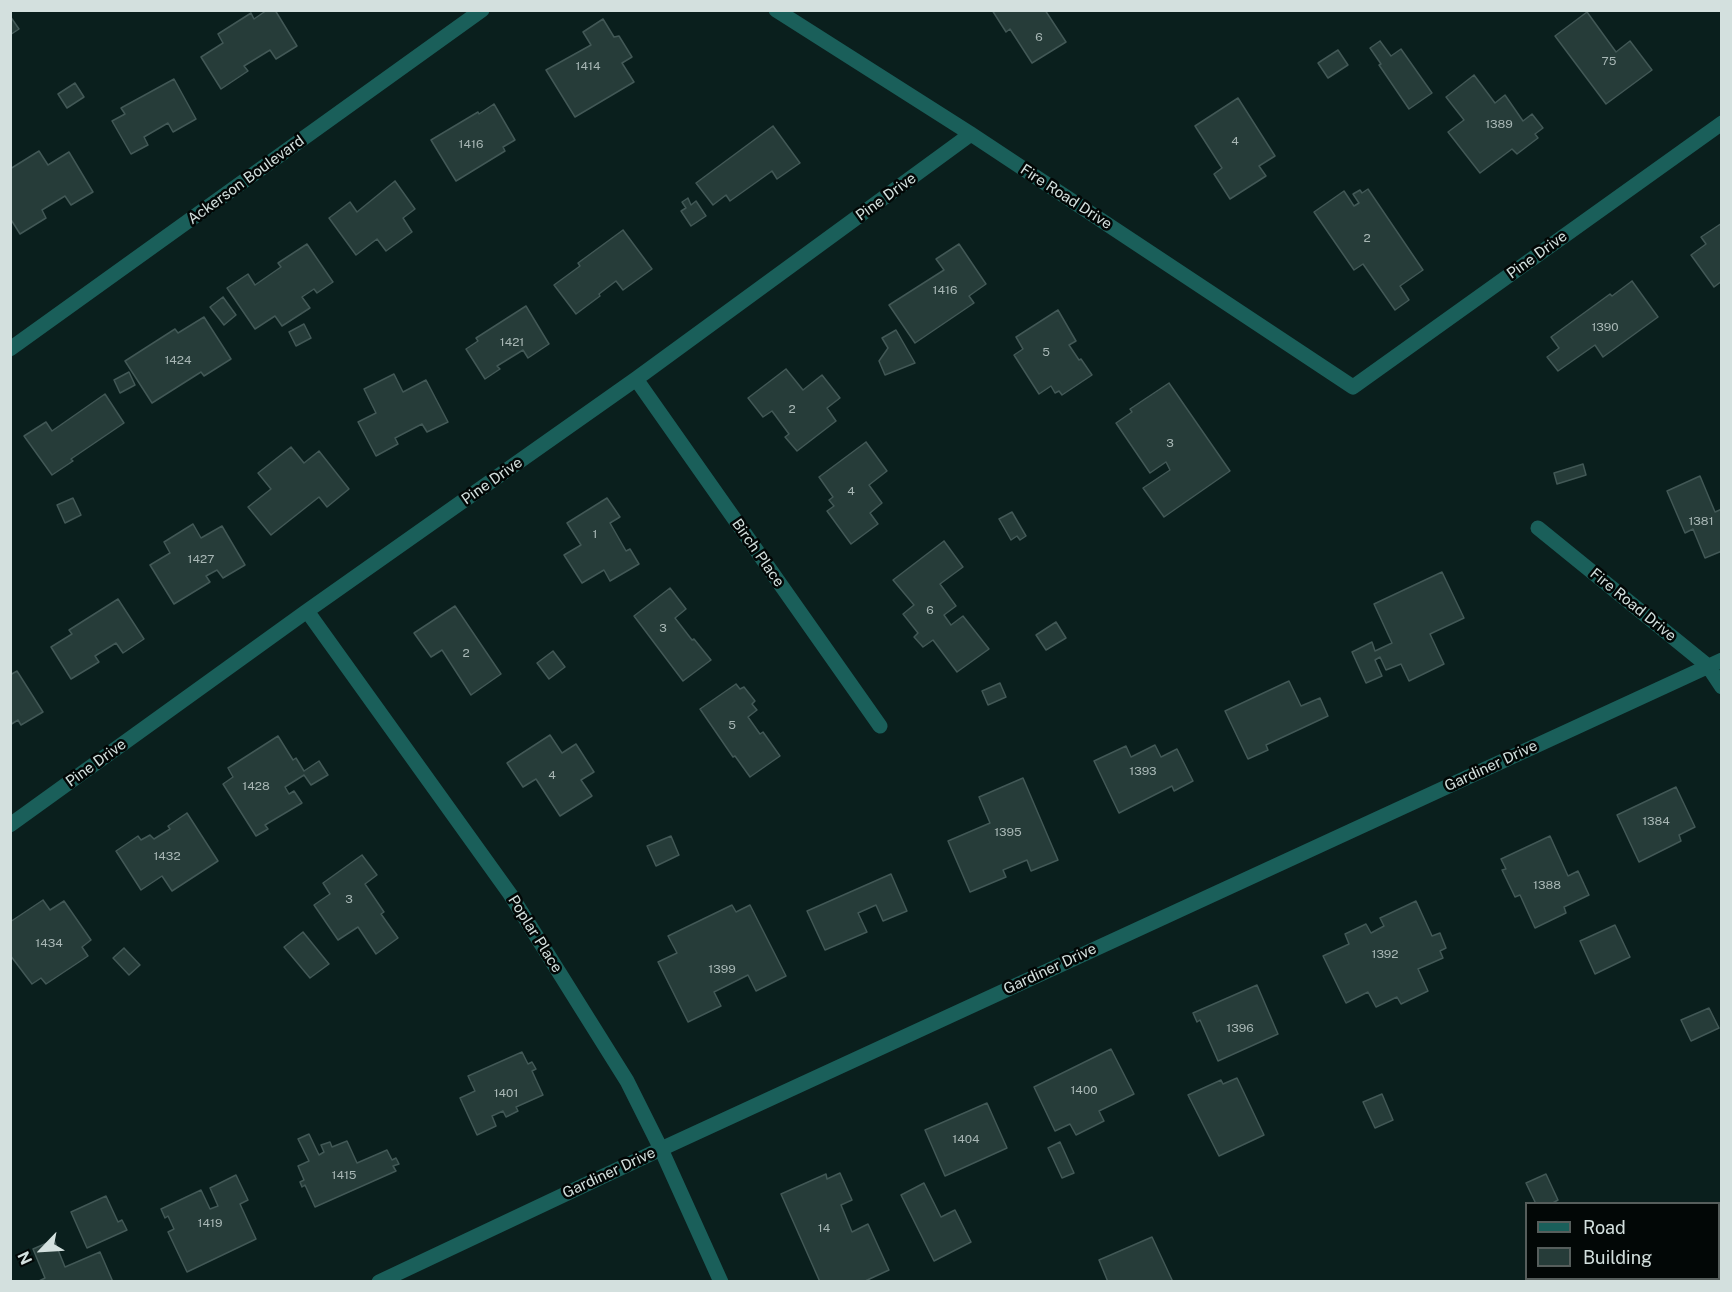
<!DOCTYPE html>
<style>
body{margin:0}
#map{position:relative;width:1732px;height:1292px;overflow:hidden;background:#0a1f1d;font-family:"Public Sans",sans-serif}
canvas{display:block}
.frame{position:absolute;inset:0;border:12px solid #d3e0de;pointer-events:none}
.legend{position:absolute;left:1525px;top:1202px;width:195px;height:78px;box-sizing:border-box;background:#020706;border:2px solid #565e5c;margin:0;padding:8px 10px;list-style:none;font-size:18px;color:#d3e0de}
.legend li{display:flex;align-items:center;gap:12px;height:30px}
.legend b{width:30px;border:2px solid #565e5c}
.north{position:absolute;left:12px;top:1220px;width:60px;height:60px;-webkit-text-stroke:4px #020706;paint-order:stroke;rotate:245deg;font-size:16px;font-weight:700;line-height:24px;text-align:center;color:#d3e0de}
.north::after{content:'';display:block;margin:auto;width:21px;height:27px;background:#d3e0de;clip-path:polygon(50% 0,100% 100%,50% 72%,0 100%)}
</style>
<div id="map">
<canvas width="1732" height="1292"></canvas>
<div class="frame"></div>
<ul class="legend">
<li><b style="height:8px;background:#1a5f5a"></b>Road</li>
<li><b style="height:16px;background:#263c39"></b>Building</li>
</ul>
<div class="north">N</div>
</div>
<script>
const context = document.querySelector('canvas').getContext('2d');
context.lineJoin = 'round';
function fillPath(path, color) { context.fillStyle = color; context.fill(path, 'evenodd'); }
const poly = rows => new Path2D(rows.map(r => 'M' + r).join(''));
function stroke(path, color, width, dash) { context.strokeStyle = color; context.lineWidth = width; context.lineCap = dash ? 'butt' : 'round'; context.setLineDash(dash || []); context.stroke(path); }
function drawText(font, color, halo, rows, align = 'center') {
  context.font = font + ' "Public Sans",sans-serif'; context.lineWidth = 5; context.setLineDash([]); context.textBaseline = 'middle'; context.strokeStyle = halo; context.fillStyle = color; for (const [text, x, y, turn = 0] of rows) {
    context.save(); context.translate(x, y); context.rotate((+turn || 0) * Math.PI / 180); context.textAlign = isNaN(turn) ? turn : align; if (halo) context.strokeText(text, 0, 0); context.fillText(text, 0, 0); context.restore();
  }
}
const building = poly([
 [267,10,275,10,297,46,276,59,270,50,244,66,248,71,221,89,201,57,223,43,218,34,251,13,254,19,267,10],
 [992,10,1045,10,1066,42,1032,63,1010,29,1006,32,992,10],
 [1587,12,1616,52,1630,41,1652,70,1606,104,1555,36,1587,12],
 [10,16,19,29,10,35,10,16],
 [603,19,614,37,619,36,632,57,622,63,634,82,575,117,546,70,591,45,583,32,603,19],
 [1380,41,1391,56,1401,49,1432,93,1409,109,1379,65,1381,64,1370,48,1380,41],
 [1338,50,1348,65,1328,78,1318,63,1338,50],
 [1474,75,1495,103,1505,95,1523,121,1532,114,1543,128,1535,134,1538,138,1517,154,1512,149,1480,173,1448,132,1464,120,1446,97,1474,75],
 [174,79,196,119,173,132,168,123,144,137,148,145,131,154,112,121,125,114,121,108,174,79],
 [75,83,84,97,67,108,58,94,75,83],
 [1238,98,1275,156,1259,166,1266,176,1230,199,1214,174,1222,168,1195,126,1238,98],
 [494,104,515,140,503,147,505,151,456,181,431,140,478,112,479,114,494,104],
 [773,126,800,163,777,179,772,171,730,201,726,195,713,205,696,183,773,126],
 [39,151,48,165,69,152,93,192,71,205,65,196,42,210,46,218,20,234,10,218,10,169,39,151],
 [395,181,415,209,403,218,412,232,386,251,377,239,356,255,329,218,350,202,357,212,395,181],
 [1368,189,1423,270,1400,286,1409,300,1395,310,1363,264,1354,270,1314,212,1344,191,1354,206,1359,203,1353,194,1360,190,1362,193,1368,189],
 [688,198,691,205,696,201,706,216,691,226,681,211,686,208,682,202,688,198],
 [1722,223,1722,281,1714,287,1691,255,1706,244,1701,237,1722,223],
 [623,230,652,269,623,290,616,281,599,294,600,296,576,314,554,285,580,266,578,263,623,230],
 [307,244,333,282,317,293,314,289,302,297,310,308,282,326,275,316,255,329,227,288,248,274,255,285,281,267,278,263,307,244],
 [959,244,986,284,969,296,974,303,915,343,889,305,944,270,936,259,959,244],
 [1632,281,1658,317,1603,357,1595,345,1558,371,1547,357,1559,348,1551,337,1610,294,1612,296,1632,281],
 [223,297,236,315,224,325,210,307,223,297],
 [526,306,549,344,528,358,523,350,497,366,500,369,485,379,466,349,478,341,476,338,526,306],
 [1058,310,1076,341,1069,345,1079,360,1081,359,1092,375,1062,395,1059,391,1055,393,1051,386,1039,394,1014,355,1023,349,1016,337,1058,310],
 [204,317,231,359,204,376,201,372,152,403,125,361,175,329,178,333,204,317],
 [304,324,311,338,296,346,289,332,304,324],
 [896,330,915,363,885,375,879,361,888,348,882,338,896,330],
 [786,369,803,390,822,375,840,398,827,408,836,421,797,451,785,437,789,434,772,411,763,417,748,398,786,369],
 [129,372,135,385,120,393,114,380,129,372],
 [394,374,403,392,426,380,448,422,427,432,422,424,395,438,398,444,376,456,358,422,376,413,364,389,394,374],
 [1169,383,1230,471,1164,517,1143,488,1170,470,1166,462,1150,473,1116,423,1132,412,1130,409,1169,383],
 [105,394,124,423,71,459,73,461,52,475,24,436,46,422,52,431,105,394],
 [866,442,887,471,869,485,882,503,870,513,878,524,851,544,827,511,834,506,829,500,833,497,819,477,866,442],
 [291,447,304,463,319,451,349,489,327,507,319,497,271,535,248,507,271,489,258,473,291,447],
 [1583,464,1586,475,1557,484,1554,473,1583,464],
 [1700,476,1715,512,1722,509,1722,551,1705,558,1693,529,1685,533,1667,491,1700,476],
 [73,498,81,515,65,523,57,505,73,498],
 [607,498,620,517,610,523,626,551,630,549,639,564,610,581,604,570,582,583,564,555,581,545,567,523,607,498],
 [1012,512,1026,536,1020,540,1017,536,1011,540,999,519,1012,512],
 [193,524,201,538,222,526,245,565,223,578,217,570,206,576,210,582,174,604,150,565,170,553,164,542,193,524],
 [944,541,963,567,940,584,956,606,944,615,951,625,963,616,989,649,957,672,933,640,923,647,914,637,918,633,903,614,914,605,893,580,944,541],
 [1442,572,1464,618,1430,634,1444,664,1409,681,1401,664,1386,670,1380,657,1375,660,1382,676,1366,683,1352,652,1372,642,1375,651,1392,643,1374,604,1442,572],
 [670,588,686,609,675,618,692,640,694,639,711,660,683,681,634,616,670,588],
 [118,599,144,639,123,653,116,643,95,656,99,662,71,679,51,647,72,634,69,630,118,599],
 [455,606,501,674,471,695,442,650,431,657,414,633,455,606],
 [1056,622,1066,638,1046,650,1036,635,1056,622],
 [553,651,565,667,549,679,537,663,553,651],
 [17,671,43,712,21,725,18,720,10,725,10,675,17,671],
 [1289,681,1301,706,1320,698,1328,716,1266,745,1268,750,1248,759,1225,711,1289,681],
 [1000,683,1006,697,988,705,982,691,1000,683],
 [736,684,740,689,744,687,755,701,752,704,757,710,748,717,760,734,763,732,780,756,750,777,735,756,733,757,700,709,736,684],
 [550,735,562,753,576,744,594,772,581,780,592,796,560,816,536,779,523,787,507,763,550,735],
 [278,736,293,760,296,758,304,771,319,761,328,775,311,785,304,775,285,787,289,794,294,791,302,803,265,825,268,829,256,836,223,784,233,777,228,768,278,736],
 [1155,745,1161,757,1177,749,1193,781,1174,791,1172,786,1119,813,1094,761,1126,746,1131,757,1155,745],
 [1023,778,1058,860,1031,871,1027,860,1003,870,1006,877,970,892,948,841,990,823,979,797,1023,778],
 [1676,787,1695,827,1679,835,1681,841,1639,862,1617,815,1676,787],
 [187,813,218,861,172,891,162,876,141,890,116,851,138,836,141,840,150,835,154,839,170,829,168,826,187,813],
 [671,836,679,855,656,866,647,846,671,836],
 [1550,836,1568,876,1578,871,1589,895,1564,907,1566,913,1535,928,1520,895,1515,897,1502,870,1506,869,1501,859,1550,836],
 [362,855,377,875,365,884,384,912,381,914,398,938,376,954,358,927,338,940,314,905,330,894,323,883,362,855],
 [891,874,907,911,883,921,876,905,858,913,867,932,825,950,807,911,891,874],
 [43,900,50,910,64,901,91,940,82,947,88,956,46,984,41,978,32,984,10,955,10,922,43,900],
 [1416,901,1432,936,1440,933,1446,948,1440,951,1443,958,1418,969,1428,991,1401,1004,1397,997,1376,1007,1368,992,1346,1003,1323,956,1349,944,1345,934,1366,924,1371,933,1384,926,1380,918,1416,901],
 [732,905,736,912,750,905,786,976,756,991,748,975,714,992,721,1006,688,1022,658,962,677,953,668,936,732,905],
 [1615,925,1630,957,1595,974,1580,941,1615,925],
 [303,932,329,964,310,978,284,947,303,932],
 [124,948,140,965,129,975,113,958,124,948],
 [1257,985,1278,1034,1218,1061,1200,1020,1197,1022,1193,1013,1257,985],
 [1709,1008,1719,1028,1691,1041,1681,1020,1709,1008],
 [1111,1049,1134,1094,1099,1111,1104,1121,1076,1135,1070,1124,1055,1131,1034,1087,1111,1049],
 [522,1052,528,1064,532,1062,536,1069,532,1071,543,1095,516,1107,518,1111,506,1117,503,1111,492,1116,496,1126,477,1135,460,1098,475,1091,468,1076,522,1052],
 [1237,1078,1264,1135,1219,1156,1188,1095,1221,1080,1223,1084,1237,1078],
 [1382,1094,1393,1120,1375,1128,1363,1102,1382,1094],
 [987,1103,1007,1148,945,1176,925,1130,987,1103],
 [309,1134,319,1155,324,1152,321,1145,330,1142,332,1147,347,1141,357,1163,387,1150,392,1160,396,1158,399,1164,393,1166,396,1171,315,1207,305,1185,302,1187,300,1182,304,1180,298,1166,309,1161,298,1139,309,1134],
 [1060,1142,1074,1173,1062,1178,1048,1148,1060,1142],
 [840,1173,852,1200,841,1205,852,1232,868,1224,889,1270,863,1282,820,1282,781,1194,826,1174,827,1179,840,1173],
 [1546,1174,1558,1200,1551,1204,1536,1204,1526,1183,1546,1174],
 [236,1175,248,1200,240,1204,256,1239,187,1272,168,1232,174,1229,168,1216,165,1218,161,1209,201,1190,210,1209,218,1206,210,1188,236,1175],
 [924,1183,941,1217,955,1210,971,1242,934,1261,901,1195,924,1183],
 [106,1196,118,1222,122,1220,127,1230,87,1248,71,1212,106,1196],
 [1722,1224,1722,1282,1671,1282,1677,1278,1718,1278,1718,1225,1722,1224],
 [1152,1237,1173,1282,1108,1282,1099,1260,1152,1237],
 [54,1240,65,1267,100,1252,113,1282,37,1282,45,1278,33,1249,54,1240]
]);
fillPath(building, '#263c39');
stroke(building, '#425856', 1.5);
stroke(poly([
 [776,10,971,134,1353,387,1722,123],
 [10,349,482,10],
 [636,379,880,726],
 [1538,528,1708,666,1722,687],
 [307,611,510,894,627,1081,661,1149,721,1282],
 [10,825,307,611,636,379,971,134],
 [379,1282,661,1149,1722,660]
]), '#1a5f5a', 15);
drawText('12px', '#a8b7b5', null, [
 ["6",1039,37],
 ["75",1609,61],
 ["1414",588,66],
 ["1389",1499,124],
 ["4",1235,141],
 ["1416",471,144],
 ["2",1367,238],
 ["1416",945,290],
 ["1390",1605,327],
 ["1421",512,342],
 ["5",1046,352],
 ["1424",178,360],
 ["2",792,409],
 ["3",1170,443],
 ["4",851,491],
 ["1381",1701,521],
 ["1",595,534],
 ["1427",201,559],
 ["6",930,610],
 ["3",663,628],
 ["2",466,653],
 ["5",732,725],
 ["1393",1143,771],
 ["4",552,775],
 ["1428",256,786],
 ["1384",1656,821],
 ["1395",1008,832],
 ["1432",167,856],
 ["1388",1547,885],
 ["3",349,899],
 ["1434",49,943],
 ["1392",1385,954],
 ["1399",722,969],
 ["1396",1240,1028],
 ["1400",1084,1090],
 ["1401",506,1093],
 ["1404",966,1139],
 ["1415",344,1175],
 ["1419",210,1223],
 ["14",824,1228]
]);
drawText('15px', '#d3e0de', '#020706', [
 ["Ackerson Boulevard",246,180,-36],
 ["Pine Drive",886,197,-36],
 ["Fire Road Drive",1066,197,33],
 ["Pine Drive",1537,255,-36],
 ["Pine Drive",492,481,-35],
 ["Birch Place",758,553,55],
 ["Fire Road Drive",1633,605,39],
 ["Pine Drive",96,763,-36],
 ["Gardiner Drive",1491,766,-25],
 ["Poplar Place",535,934,58],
 ["Gardiner Drive",1050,969,-25],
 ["Gardiner Drive",609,1173,-25]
]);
</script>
